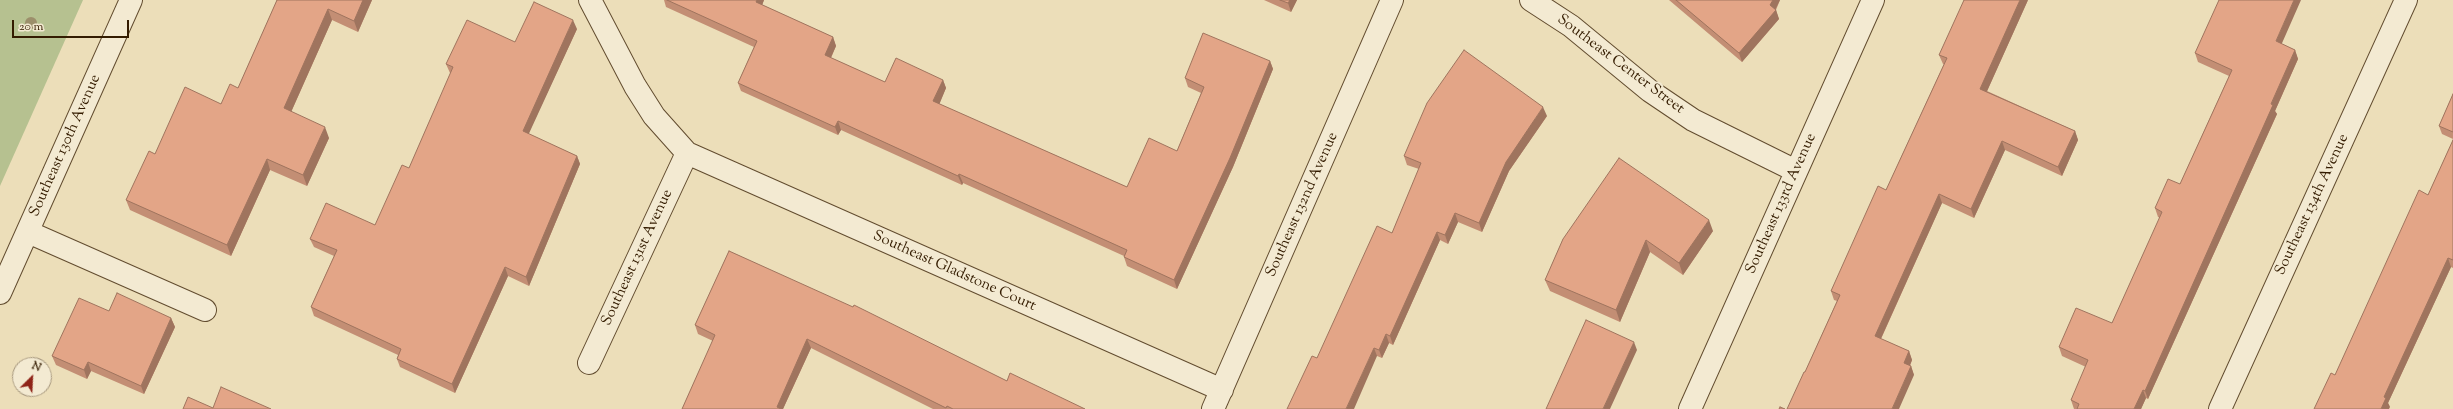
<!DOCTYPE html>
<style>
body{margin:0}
#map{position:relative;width:2453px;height:409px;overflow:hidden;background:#ecdeb9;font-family:"Sorts Mill Goudy",serif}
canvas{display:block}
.north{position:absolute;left:12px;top:357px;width:40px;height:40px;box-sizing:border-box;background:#f3ead2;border:1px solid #a7987e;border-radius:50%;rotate:24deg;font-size:11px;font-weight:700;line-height:16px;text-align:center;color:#341c01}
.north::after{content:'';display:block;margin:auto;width:14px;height:18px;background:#8f2418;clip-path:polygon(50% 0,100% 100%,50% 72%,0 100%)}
.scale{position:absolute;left:12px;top:20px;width:117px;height:18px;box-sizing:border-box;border:2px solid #341c01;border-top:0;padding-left:5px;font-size:12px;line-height:14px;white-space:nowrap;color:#341c01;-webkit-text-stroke:3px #f3ead2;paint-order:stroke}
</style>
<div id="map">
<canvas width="2453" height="409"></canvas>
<div class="north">N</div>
<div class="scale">20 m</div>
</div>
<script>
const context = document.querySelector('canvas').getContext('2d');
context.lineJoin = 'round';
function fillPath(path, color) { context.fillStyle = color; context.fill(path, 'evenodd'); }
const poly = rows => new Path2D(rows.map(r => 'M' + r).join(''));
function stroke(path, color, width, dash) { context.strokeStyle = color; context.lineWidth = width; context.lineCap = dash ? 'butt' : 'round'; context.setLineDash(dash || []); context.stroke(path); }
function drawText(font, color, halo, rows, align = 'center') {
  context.font = font + ' "Sorts Mill Goudy",serif'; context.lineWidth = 4; context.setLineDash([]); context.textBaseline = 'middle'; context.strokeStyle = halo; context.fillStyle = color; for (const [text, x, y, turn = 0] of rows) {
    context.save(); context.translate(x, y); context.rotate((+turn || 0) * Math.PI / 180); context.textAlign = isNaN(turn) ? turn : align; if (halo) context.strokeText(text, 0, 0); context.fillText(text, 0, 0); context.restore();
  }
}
fillPath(poly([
 [0,0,83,0,0,186]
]), '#b6c190');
const minor = poly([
 [590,0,635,86,654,116,687,153,1222,390],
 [1531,0,1571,26,1650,91,1693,120,1796,171],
 [28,232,205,310],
 [0,293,131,0],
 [589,363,687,153],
 [1213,409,1392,0],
 [1690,409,1873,0],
 [2220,409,2406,0]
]);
stroke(minor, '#624c2f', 24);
stroke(minor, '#f3ead2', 22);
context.fillStyle = '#9c8f6b';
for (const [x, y] of [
 [31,23]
]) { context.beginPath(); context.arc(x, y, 6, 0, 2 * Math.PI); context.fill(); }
fillPath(poly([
 [277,0,372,0,358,32,332,20,291,112,329,138,307,186,270,170,231,256,130,210,126,200,155,154,221,104,238,88],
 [664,0,764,0,762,5,833,37,836,46,831,58,885,82,943,80,946,88,939,104,1127,187,1177,151,1201,93,1188,87,1185,78,1270,61,1273,69,1233,167,1177,289,1127,266,1124,257,1124,256,963,183,962,185,841,130,838,135,741,91,738,83,754,47,666,7],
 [1264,0,1297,0,1291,12],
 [1669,0,1780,0,1776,10,1779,19,1742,62],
 [2028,0,1987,91,2075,131,2078,140,2062,176,2005,150,1974,218,1942,203,1881,339,1909,351,1912,360,1910,366,1911,366,1914,375,1805,372,1837,301,1834,300,1831,291,1886,190,1944,64,1943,64,1939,55],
 [577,29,528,134,577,156,580,164,529,286,508,276,455,393,400,367,397,359,398,355,314,316,311,307,334,256,314,247,310,239,375,225,409,168,451,74,450,73,446,64,515,42],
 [2281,44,2295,50,2298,59,2275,111,2277,114,2148,399,2146,398,2141,409,2074,409,2071,400,2086,367,2062,356,2059,347,2112,323,2160,218,2158,217,2155,208,2180,184,2229,76,2198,62,2195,53],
 [2453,94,2453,139,2442,134,2439,126],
 [1547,116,1509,171,1482,232,1458,222,1448,244,1440,240,1393,345,1389,343,1382,358,1377,356,1317,358,1392,233,1419,169,1407,165,1404,156],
 [2453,140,2453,268,2451,267,2388,403,2390,407,2335,375,2428,195],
 [1713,231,1683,275,1650,252,1620,322,1550,291,1545,280,1563,239],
 [729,251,1007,381,1085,409,933,409,811,348,783,409,682,409,713,341,698,334,695,325],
 [109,311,171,318,175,327,144,394,91,371,87,379,56,365,52,356]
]), '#c38e74');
fillPath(poly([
 [363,0,372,0,358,32,354,21],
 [757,0,764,0,760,11,756,2],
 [1290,0,1297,0,1291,12,1288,3],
 [1773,0,1780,0,1775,10,1776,10,1779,19,1742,62,1739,53,1770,5],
 [2020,0,2028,0,1984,98,1980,89],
 [2294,0,2301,0,2279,50,2276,41],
 [328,9,332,20,288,119,284,108],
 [573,20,577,29,526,140,523,131],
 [833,37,836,46,828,64,825,55],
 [2295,50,2298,59,2275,111,2277,114,2148,399,2145,391],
 [1270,61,1273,69,1233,167,1177,289,1174,280],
 [943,80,946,88,937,110,933,101],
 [1543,107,1547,116,1509,171,1482,232,1479,223,1506,162],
 [838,121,841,130,838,135,835,127],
 [325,127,329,138,307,186,303,175],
 [2075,131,2078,140,2062,176,2058,167],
 [2002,141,2005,150,1974,218,1971,209],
 [577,156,580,164,529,286,526,277],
 [267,159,270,170,231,256,227,245],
 [959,174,963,183,962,185,958,176],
 [1939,194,1942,203,1878,345,1875,336],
 [1455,213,1458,222,1448,244,1445,235],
 [1709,220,1713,231,1683,275,1679,263],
 [1437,232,1440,240,1393,345,1390,336],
 [1646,240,1650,252,1620,322,1616,310],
 [2448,258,2451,267,2388,403,2390,407,2389,409,2381,409,2384,397],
 [505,267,508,276,455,393,452,384],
 [171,318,175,327,144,394,141,386],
 [1386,334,1389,343,1382,358,1379,350],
 [807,339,811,348,783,409,777,409,777,407],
 [1634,342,1637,350,1610,409,1603,409],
 [1374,348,1377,356,1354,409,1346,409],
 [1909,351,1912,360,1907,372,1904,363],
 [88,362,91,371,87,379,84,370],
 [1911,366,1914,375,1899,409,1892,409],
 [2143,390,2146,398,2141,409,2134,409]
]), '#9f745e');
const building = poly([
 [277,0,363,0,354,21,328,9,284,108,325,127,303,175,267,159,227,245,126,200,149,151,155,154,185,87,221,104,230,84,238,88,277,0],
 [667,0,757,0,756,2,833,37,825,55,885,82,896,58,943,80,933,101,1127,187,1149,138,1177,151,1204,87,1185,78,1203,33,1270,61,1230,158,1174,280,1124,257,1127,250,959,174,958,176,838,121,835,127,738,83,757,41,667,0],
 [1280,0,1290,0,1288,3,1280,0],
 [1676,0,1773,0,1770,5,1776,10,1739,53,1676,0],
 [1964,0,2020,0,1980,89,2075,131,2058,167,2002,141,1971,209,1939,194,1875,336,1909,351,1904,363,1911,366,1892,409,1787,409,1804,372,1805,372,1840,295,1831,291,1878,186,1886,190,1947,58,1939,55,1964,0],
 [2219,0,2294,0,2276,41,2295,50,2271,104,2273,105,2145,391,2143,390,2134,409,2077,409,2079,404,2071,400,2088,360,2059,347,2076,308,2112,323,2162,212,2155,208,2168,179,2180,184,2232,70,2195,53,2219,0],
 [534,2,573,20,523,131,577,156,526,277,505,267,452,384,397,359,401,349,311,307,337,250,310,239,326,203,375,225,402,165,409,168,453,67,446,64,467,20,515,42,534,2],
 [1464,50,1543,107,1506,162,1479,223,1455,213,1445,235,1437,232,1390,336,1386,334,1379,350,1374,348,1346,409,1287,409,1312,356,1317,358,1377,226,1392,233,1421,163,1404,156,1427,103,1464,50],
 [2453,94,2453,132,2439,126,2453,94],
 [2453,140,2453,260,2448,258,2384,397,2386,398,2381,409,2314,409,2331,373,2335,375,2419,190,2428,195,2453,140],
 [1619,158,1709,220,1679,263,1646,240,1616,310,1545,280,1563,239,1619,158],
 [729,251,853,307,854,305,1007,381,1010,373,1085,409,953,409,947,406,946,408,807,339,777,407,781,409,682,409,715,335,695,325,729,251],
 [117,293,171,318,141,386,88,362,84,370,52,356,79,298,109,311,117,293],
 [1586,320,1634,342,1603,409,1546,409,1586,320],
 [221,387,271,409,183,409,188,397,213,408,221,387],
 [1780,407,1785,409,1779,409,1780,407]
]);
fillPath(building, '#e3a587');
stroke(building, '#9f745e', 1);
drawText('15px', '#341c01', '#f3ead2', [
 ["Southeast Center Street",1620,65,37],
 ["Southeast 130th Avenue",66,146,-66],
 ["Southeast 133rd Avenue",1782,204,-66],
 ["Southeast 132nd Avenue",1303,205,-66],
 ["Southeast 134th Avenue",2313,205,-65],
 ["Southeast 131st Avenue",638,258,-65],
 ["Southeast Gladstone Court",954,272,24]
]);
</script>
